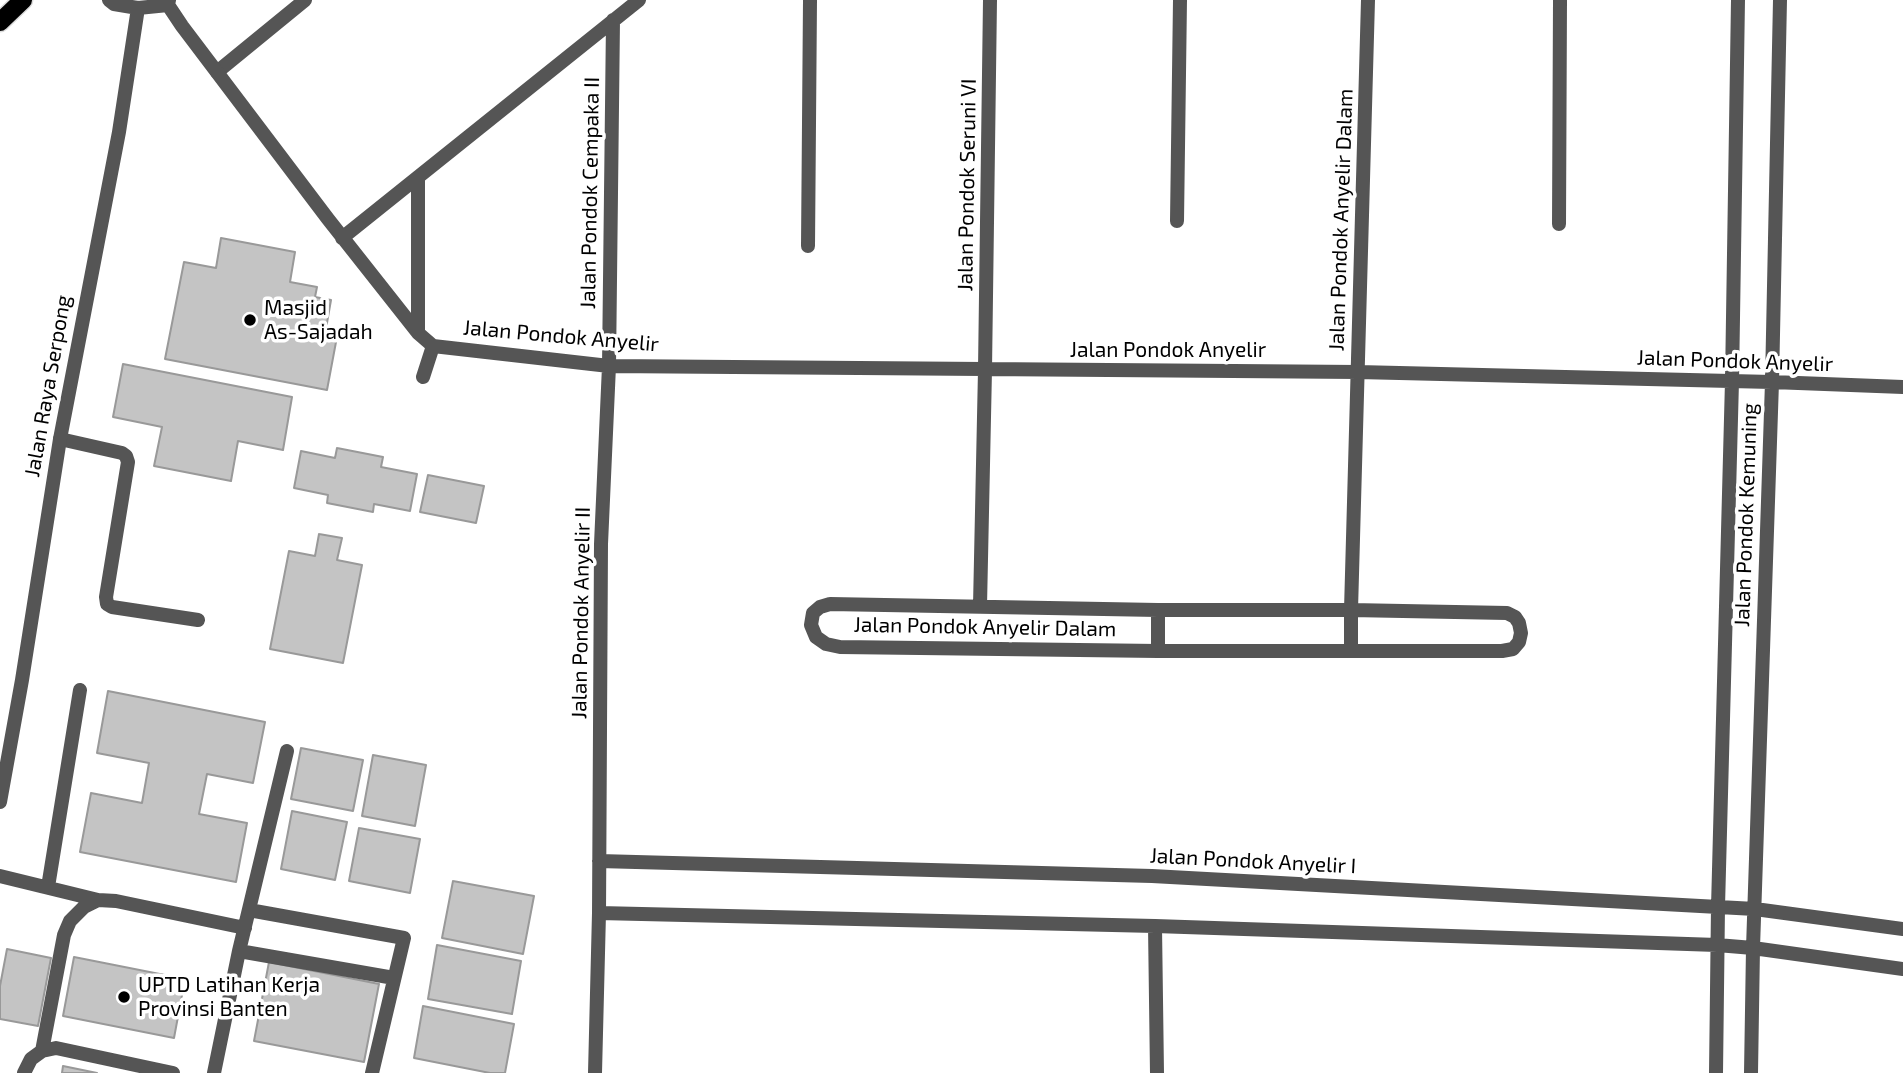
<!DOCTYPE html>
<style>
body{margin:0}
canvas{display:block;background:#fff}
</style>
<canvas width="1903" height="1073"></canvas>
<script>
const context = document.querySelector('canvas').getContext('2d');
context.lineJoin = 'round';
function fillPath(path, color) { context.fillStyle = color; context.fill(path, 'evenodd'); }
const poly = rows => new Path2D(rows.map(r => 'M' + r).join(''));
function stroke(path, color, width, dash) { context.strokeStyle = color; context.lineWidth = width; context.lineCap = dash ? 'butt' : 'round'; context.setLineDash(dash || []); context.stroke(path); }
function drawText(font, color, halo, rows, align = 'center') {
  context.font = font + ' "Exo 2",sans-serif'; context.lineWidth = 7; context.setLineDash([]); context.textBaseline = 'middle'; context.strokeStyle = halo; context.fillStyle = color; for (const [text, x, y, turn = 0] of rows) {
    context.save(); context.translate(x, y); context.rotate((+turn || 0) * Math.PI / 180); context.textAlign = isNaN(turn) ? turn : align; if (halo) context.strokeText(text, 0, 0); context.fillText(text, 0, 0); context.restore();
  }
}
const building = poly([
 [221,238,295,252,290,282,317,287,315,297,331,300,324,340,336,342,327,390,165,359,184,262,216,268,221,238],
 [123,364,292,397,283,450,238,441,231,481,154,466,162,427,113,417,123,364],
 [337,448,383,457,381,467,417,474,410,511,374,504,373,512,327,503,328,495,294,488,301,451,335,458,337,448],
 [428,475,484,486,476,523,420,512,428,475],
 [319,534,342,538,337,560,362,565,343,663,270,649,289,551,315,556,319,534],
 [108,691,265,722,253,783,207,774,199,814,247,823,236,882,80,852,91,793,142,803,149,763,97,753,108,691],
 [301,748,363,760,353,811,291,799,301,748],
 [373,755,426,765,415,826,362,816,373,755],
 [292,811,347,822,335,880,281,869,292,811],
 [359,828,420,839,410,893,349,881,359,828],
 [453,881,534,896,523,954,442,938,453,881],
 [437,945,521,961,512,1014,428,999,437,945],
 [7,949,51,958,38,1026,0,1019,0,986,7,949],
 [74,957,185,979,174,1038,63,1016,74,957],
 [269,962,379,984,364,1062,254,1041,269,962],
 [423,1006,514,1024,505,1073,490,1073,414,1058,423,1006],
 [63,1066,97,1073,62,1073,63,1066]
]);
fillPath(building, '#c4c4c4');
stroke(building, '#999', 2);
const primary = poly([
 [0,22,23,0]
]);
stroke(primary, '#dbdbdb', 21);
stroke(poly([
 [217,72,305,0],
 [60,439,122,453,126,456,128,462,106,597,107,604,112,607,198,620],
 [0,876,98,900],
 [48,887,80,690],
 [249,910,404,938,372,1073],
 [239,951,394,978],
 [42,1051,64,935,70,921,84,907,98,900,116,901,245,928],
 [24,1073,31,1059,42,1051,56,1048,173,1073],
 [214,1073,239,951,287,751]
]), '#555', 14);
stroke(poly([
 [109,0,114,4,138,8,168,5],
 [169,0,168,5,182,26,328,219,418,333,433,346],
 [1177,221,1180,0],
 [1559,224,1560,0],
 [342,238,639,0],
 [808,246,810,0],
 [418,333,418,177],
 [433,346,609,366,1358,372,1772,382,1903,387],
 [423,377,433,346],
 [830,604,1158,610,1351,610,1507,613,1515,617,1519,623,1521,633,1519,642,1513,649,1502,651,1158,651,840,647,826,644,816,637,811,625,813,613,820,607,830,604],
 [980,606,985,370,990,0],
 [1158,651,1158,610],
 [1351,651,1351,610,1368,0],
 [0,802,22,680,60,439,119,132,138,8],
 [599,861,1152,876,1755,909,1903,929],
 [599,913,1155,926,1717,945,1753,948,1903,969],
 [1155,926,1157,1073],
 [595,1073,599,913,601,544,609,366,613,20],
 [1716,1073,1718,907,1732,381,1738,0],
 [1751,1073,1753,948,1772,382,1780,0]
]), '#555', 14);
stroke(primary, '#000', 18);
for (const [x, y, r, color] of [
 [250,320,7,"#000"],
 [124,997,7,"#000"]
]) { const dot = new Path2D(); dot.arc(x, y, r, 0, 2 * Math.PI); context.fillStyle = color; context.fill(dot); stroke(dot, '#fff', 2.5); }
drawText('21px', '#000', '#fff', [
 ["Jalan Pondok Seruni VI",967,185,-89],
 ["Jalan Pondok Cempaka II",590,193,-89],
 ["Jalan Pondok Anyelir Dalam",1341,220,-88],
 ["Jalan Pondok Anyelir",561,336,5],
 ["Jalan Pondok Anyelir",1168,350],
 ["Jalan Pondok Anyelir",1735,361,2],
 ["Jalan Raya Serpong",48,386,-80],
 ["Jalan Pondok Kemuning",1746,515,-88],
 ["Jalan Pondok Anyelir II",581,613,-89],
 ["Jalan Pondok Anyelir Dalam",985,627,1],
 ["Jalan Pondok Anyelir I",1253,861,3]
]);
drawText('21px', '#000', '#fff', [
 ["Masjid",264,308],
 ["As-Sajadah",264,332],
 ["UPTD Latihan Kerja",138,985],
 ["Provinsi Banten",138,1009]
], 'left');
</script>
